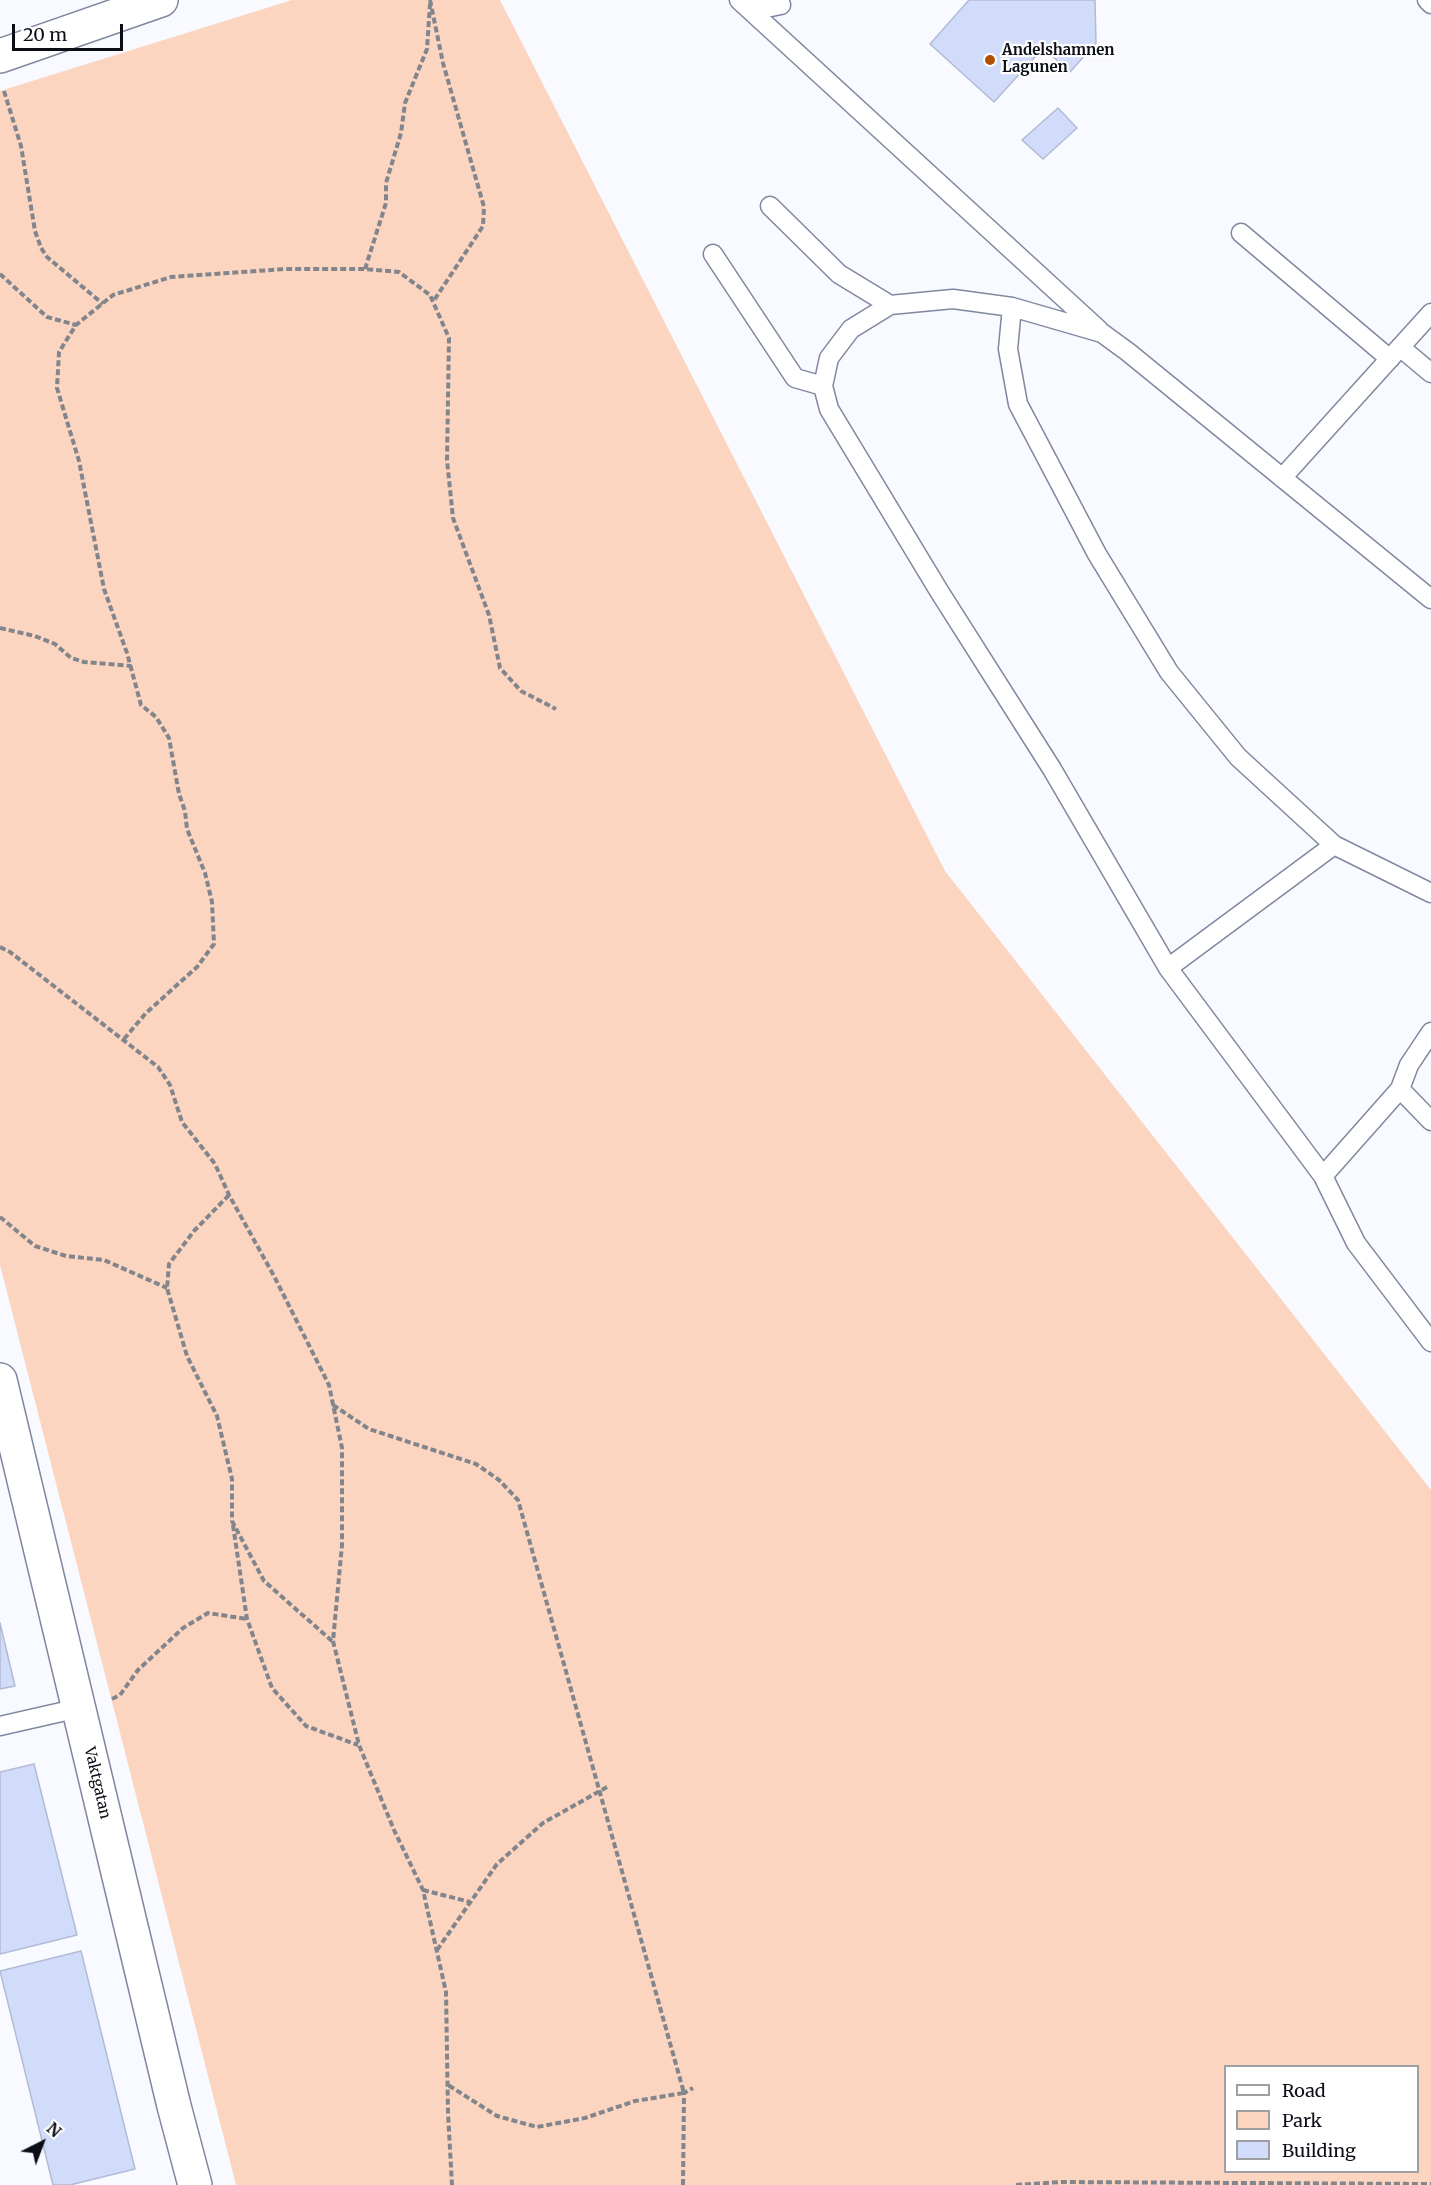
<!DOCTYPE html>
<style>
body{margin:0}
#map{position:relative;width:1431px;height:2185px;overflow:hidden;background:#f8faff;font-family:Merriweather,serif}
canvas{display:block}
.legend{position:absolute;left:1224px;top:2065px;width:195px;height:108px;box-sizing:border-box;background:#fff;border:2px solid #9d9fa2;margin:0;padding:8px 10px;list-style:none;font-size:18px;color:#0b0e17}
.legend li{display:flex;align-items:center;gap:12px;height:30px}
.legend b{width:30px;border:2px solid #9d9fa2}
.north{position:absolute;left:12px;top:2113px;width:60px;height:60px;-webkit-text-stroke:4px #fff;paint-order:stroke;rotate:42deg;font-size:16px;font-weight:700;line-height:24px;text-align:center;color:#0b0e17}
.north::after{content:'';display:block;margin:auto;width:21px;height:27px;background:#0b0e17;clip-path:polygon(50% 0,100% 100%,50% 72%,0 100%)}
.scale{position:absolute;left:12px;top:24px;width:111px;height:27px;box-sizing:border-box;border:3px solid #0b0e17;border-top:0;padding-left:8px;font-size:18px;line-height:21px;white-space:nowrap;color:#0b0e17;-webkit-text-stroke:4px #fff;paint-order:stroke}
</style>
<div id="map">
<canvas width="1431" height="2185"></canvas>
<ul class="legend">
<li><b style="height:8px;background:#fff"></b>Road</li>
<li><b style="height:16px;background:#fbd5c0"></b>Park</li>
<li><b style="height:16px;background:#d1dcfb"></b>Building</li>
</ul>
<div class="north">N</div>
<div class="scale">20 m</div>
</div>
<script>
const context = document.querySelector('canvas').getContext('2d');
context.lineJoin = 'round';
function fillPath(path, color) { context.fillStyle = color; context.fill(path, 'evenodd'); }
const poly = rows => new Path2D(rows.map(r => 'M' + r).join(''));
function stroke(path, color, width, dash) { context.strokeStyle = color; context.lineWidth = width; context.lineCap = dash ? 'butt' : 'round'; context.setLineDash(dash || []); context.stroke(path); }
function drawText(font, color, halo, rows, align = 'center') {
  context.font = font + ' Merriweather,serif'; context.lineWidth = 4.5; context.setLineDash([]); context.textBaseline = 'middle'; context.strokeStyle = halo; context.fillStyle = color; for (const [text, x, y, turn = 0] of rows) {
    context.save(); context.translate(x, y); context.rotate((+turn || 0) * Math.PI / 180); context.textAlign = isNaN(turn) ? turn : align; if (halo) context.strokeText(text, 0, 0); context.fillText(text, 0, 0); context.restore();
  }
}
fillPath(poly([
 [292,0,500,0,945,871,1431,1490,1431,2185,236,2185,0,1265,0,91],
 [1226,2066,1418,2066,1418,2172,1226,2172]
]), '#fbd5c0');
const building = poly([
 [969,0,1095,0,1096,43,1070,72,1043,48,994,102,930,44,969,0],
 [1058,108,1077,128,1043,159,1022,140,1058,108],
 [0,1623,15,1686,0,1689,0,1623],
 [34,1764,77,1935,0,1954,0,1772,34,1764],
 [81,1951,135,2169,70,2185,53,2185,0,1971,81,1951]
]);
fillPath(building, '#d1dcfb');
stroke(building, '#b2bbd4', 1.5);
const lane = poly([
 [739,0,1099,330],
 [1427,0,1431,4],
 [744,4,771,7,781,5],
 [770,206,839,274,890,305],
 [1241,233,1390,359],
 [713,254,795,378,823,386],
 [1012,307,1008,349,1018,404,1097,554,1169,672,1238,757,1334,845,1431,893],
 [1400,347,1431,373],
 [1282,478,1431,313],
 [1431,599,1128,352,1102,333,1012,307,953,299,890,305,851,329,829,358,823,386,829,409,939,591,1052,769,1168,968,1323,1176,1356,1243,1431,1342],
 [1168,968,1334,845],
 [1400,1089,1431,1121],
 [1323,1176,1400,1089,1409,1065,1431,1032],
 [0,1726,79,1708]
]);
const street = poly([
 [0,56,161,0],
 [0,1380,174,2106,195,2185]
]);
stroke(lane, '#8088a0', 21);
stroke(street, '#8088a0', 36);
stroke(poly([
 [430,0,443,63,484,207,483,226,433,302],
 [4,91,21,146,35,231,41,248,47,257,103,304],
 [365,269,386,203,386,183,401,133,405,103,427,49,430,4],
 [0,274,47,317,76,325],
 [0,628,35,636,55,644,71,658,84,662,131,666],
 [0,947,10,952,158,1067,170,1085,182,1122,215,1164,229,1195,274,1276,329,1385,342,1448,342,1545,333,1641,359,1745,394,1830,423,1890,446,1992,448,2113,452,2185],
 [124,1039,146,1013,197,967,214,944,212,902,205,873,187,829,185,811,179,794,169,738,156,717,141,705,127,653,104,589,79,461,57,388,59,352,76,325,113,295,171,277,285,269,365,269,399,272,430,295,449,338,447,460,453,518,489,615,500,668,521,691,556,709],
 [229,1195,194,1231,169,1264,167,1288,187,1356,217,1416,232,1479,232,1521,264,1581,332,1641],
 [0,1217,35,1246,66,1256,104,1260,167,1288],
 [333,1405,369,1429,476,1464,499,1480,518,1500,684,2093,635,2101,585,2118,537,2127,497,2116,448,2085],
 [233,1525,247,1619,272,1688,306,1726,358,1745],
 [112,1699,120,1695,138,1670,183,1628,208,1613,247,1619],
 [423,1890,470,1902],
 [437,1950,497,1864,543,1823,607,1787],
 [683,2185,684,2093,693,2088],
 [1016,2185,1061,2182,1431,2184]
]), '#82858c', 4, [6, 3]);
stroke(lane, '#fff', 18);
stroke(street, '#fff', 33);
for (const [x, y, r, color] of [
 [990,60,6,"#af5100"]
]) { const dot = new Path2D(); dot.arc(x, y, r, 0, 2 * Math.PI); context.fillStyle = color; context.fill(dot); stroke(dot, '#fff', 2); }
drawText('bold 15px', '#0b0e17', '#fff', [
 ["Andelshamnen",1002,51],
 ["Lagunen",1002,68]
], 'left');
drawText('15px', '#0b0e17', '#fff', [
 ["Vaktgatan",97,1783,77]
]);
</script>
